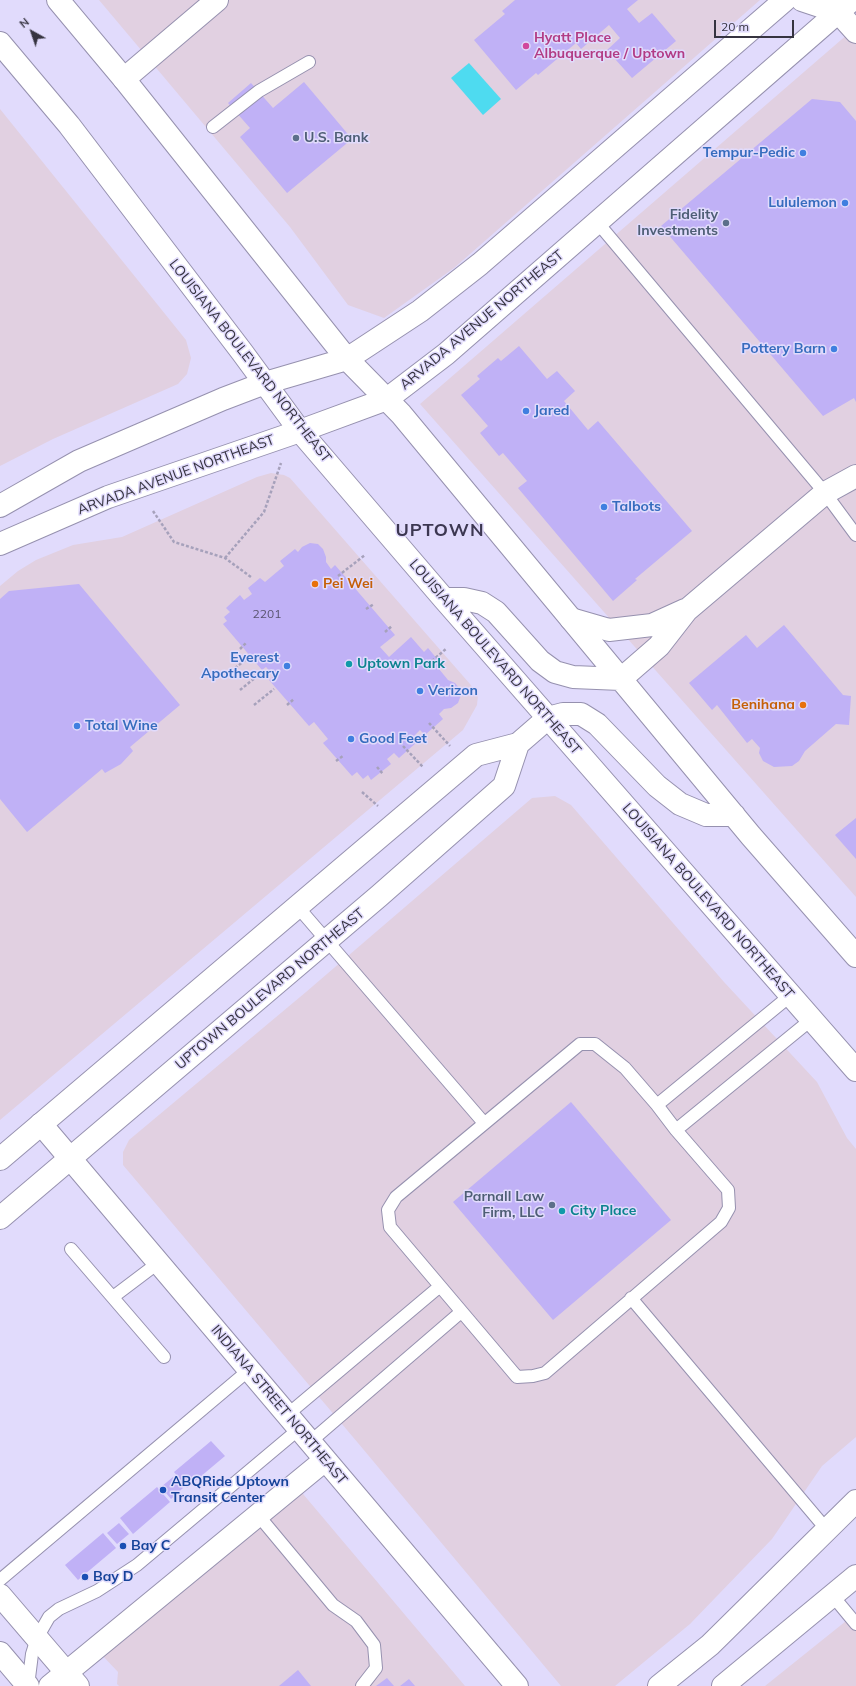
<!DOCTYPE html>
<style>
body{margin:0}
#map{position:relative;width:856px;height:1686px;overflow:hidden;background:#e1dbfc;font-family:Mulish,sans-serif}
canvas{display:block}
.north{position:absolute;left:12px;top:12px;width:40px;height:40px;-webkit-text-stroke:3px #e1dbfc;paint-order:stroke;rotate:320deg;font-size:11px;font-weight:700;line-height:16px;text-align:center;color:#363440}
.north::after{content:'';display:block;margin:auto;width:14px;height:18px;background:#363440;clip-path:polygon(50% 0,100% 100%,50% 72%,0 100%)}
.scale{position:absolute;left:714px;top:20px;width:80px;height:18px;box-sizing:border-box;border:2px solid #363440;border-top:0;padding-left:5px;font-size:12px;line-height:14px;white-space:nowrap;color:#363440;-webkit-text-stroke:3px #e1dbfc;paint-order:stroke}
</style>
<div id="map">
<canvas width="856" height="1686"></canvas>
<div class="north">N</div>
<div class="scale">20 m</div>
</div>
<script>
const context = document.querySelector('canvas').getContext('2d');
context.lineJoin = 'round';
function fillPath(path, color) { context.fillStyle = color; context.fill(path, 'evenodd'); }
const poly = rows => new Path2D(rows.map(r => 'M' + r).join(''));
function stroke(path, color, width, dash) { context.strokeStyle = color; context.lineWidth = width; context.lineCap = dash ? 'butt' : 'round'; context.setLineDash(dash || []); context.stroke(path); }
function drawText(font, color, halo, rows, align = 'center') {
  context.font = font + ' Mulish,sans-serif'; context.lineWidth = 3; context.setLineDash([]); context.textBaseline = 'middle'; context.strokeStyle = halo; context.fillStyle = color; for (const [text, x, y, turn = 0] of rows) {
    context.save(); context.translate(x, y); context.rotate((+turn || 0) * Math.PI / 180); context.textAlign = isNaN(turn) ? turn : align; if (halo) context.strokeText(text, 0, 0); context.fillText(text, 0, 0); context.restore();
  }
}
fillPath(poly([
 [99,0,760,0,454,268,384,318,348,305,290,227],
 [856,27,856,897,420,404],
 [0,109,186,340,191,358,187,374,178,384,53,439,0,466],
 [271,473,284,475,290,478,470,684,478,695,477,705,463,730,0,1120,0,586,18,571,36,560,73,545,122,537,257,477],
 [555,796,571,805,724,982,817,1082,847,1138,856,1149,856,1437,822,1466,772,1539,690,1624,615,1686,561,1686,358,1443,123,1165,123,1152,129,1140,306,992,532,798],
 [298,1488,465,1686,119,1686,117,1684,118,1672,99,1652],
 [856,1613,856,1686,765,1686]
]), '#e1d0e1');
fillPath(poly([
 [469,63,501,99,483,115,451,78]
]), '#4edbf0');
fillPath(poly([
 [515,0,638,0,627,9,639,23,652,13,676,41,632,78,607,50,620,38,609,25,581,49,576,43,538,75,536,73,516,90,474,40,505,14,502,11],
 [304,82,352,139,287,193,240,137,250,128,228,103,251,83,273,108],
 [812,99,840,102,856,121,856,402,854,398,823,416,661,226],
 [519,346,547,379,557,371,575,391,564,401,588,430,598,421,692,531,635,579,637,580,613,601,518,488,527,481,503,453,499,456,480,433,488,426,461,395,480,379,477,376,498,358,501,361],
 [310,543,318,544,323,549,326,557,326,562,331,569,335,565,395,635,380,647,389,657,411,637,424,652,428,648,443,666,439,669,448,680,455,683,460,689,461,695,458,703,451,708,444,709,439,714,443,719,425,735,420,730,413,737,417,742,399,758,394,753,387,759,391,764,371,780,368,775,363,779,357,772,352,776,323,743,328,739,314,722,309,726,269,680,274,676,266,667,262,670,223,624,227,621,224,617,230,612,226,608,240,595,244,600,252,594,248,588,260,578,265,582,284,566,280,561,295,549,298,552,302,547],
 [79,584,180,705,130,747,133,751,121,764,105,773,102,769,27,832,0,799,0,599,9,591],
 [784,625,843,695,851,696,849,725,836,724,805,751,799,761,792,766,774,767,763,761,759,753,760,748,752,739,747,743,717,705,712,710,689,683,746,635,757,648],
 [856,818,856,859,835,835],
 [571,1102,671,1220,553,1320,453,1202],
 [211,1441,225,1456,187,1488,174,1472],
 [173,1477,183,1488,171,1499,161,1487],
 [157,1487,170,1502,133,1534,120,1518],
 [119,1523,129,1534,117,1544,107,1533],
 [103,1533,116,1548,78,1580,65,1565],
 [298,1670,311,1686,279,1686],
 [387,1678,394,1686,376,1686],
 [409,1679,415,1686,400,1686]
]), '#c0b1f6');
const lane = poly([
 [213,127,259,91,309,62],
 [597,222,825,493,856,535],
 [297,906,484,1123],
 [580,1044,595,1044,625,1068,657,1105,676,1130,728,1190,729,1208,721,1222,545,1373,533,1376,517,1377,390,1227,388,1210,396,1197,580,1044],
 [657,1105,791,995],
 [676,1130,812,1019],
 [71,1249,164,1357],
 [113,1297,158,1263],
 [631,1298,827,1530],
 [287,1415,439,1287],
 [310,1442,461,1312],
 [258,1515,333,1605,356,1621,374,1645,376,1668,362,1686],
 [0,1580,249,1370],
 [832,1595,856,1624],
 [28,1686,32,1654,37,1638,49,1617,59,1609,97,1591,137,1565,299,1429]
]);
const street = poly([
 [802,0,838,12,856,32],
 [124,79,217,0],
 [571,619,609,630,652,625,685,610],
 [621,679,659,646,687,610,825,493,856,476],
 [41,1124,517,1686],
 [50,1686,325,1460]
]);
const secondary = poly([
 [58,0,124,79,347,359,401,414,751,836,856,956],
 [0,43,69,125,242,352,300,431,444,599,856,1070],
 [0,506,79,461,223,399,265,383,347,359,420,311,480,264,785,0],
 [0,544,108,497,300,431,387,399,446,354,852,0],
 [444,599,464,599,482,603,496,612,540,661,555,672,573,677,621,679],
 [0,1159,476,755,518,744,548,718,563,714,581,714,597,724,657,786,680,804,706,815,734,815],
 [0,1218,379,896,504,786,518,744],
 [0,1595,78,1686],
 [0,1653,28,1686],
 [659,1686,710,1645,856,1501],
 [723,1686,856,1576]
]);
stroke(lane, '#9691af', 14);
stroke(street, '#9691af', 24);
stroke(secondary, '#9691af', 24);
stroke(poly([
 [153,511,174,542,225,558,251,577],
 [225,558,264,512,281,463],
 [338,576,365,555],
 [366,609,374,604],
 [385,632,392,626],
 [240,649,246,643],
 [432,661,447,648],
 [227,674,248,658],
 [240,690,261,673],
 [254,705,274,689],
 [287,705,294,699],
 [429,723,450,746],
 [403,746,423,767],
 [336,761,343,756],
 [377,767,383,774],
 [362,792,378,806]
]), '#a6a1bb', 2.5, [3, 2]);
stroke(lane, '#fff', 12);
stroke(street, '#fff', 22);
stroke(secondary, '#fff', 22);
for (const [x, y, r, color] of [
 [526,46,4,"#d1479c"],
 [296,138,4,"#5c6f8a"],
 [803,153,4,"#3f7fe0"],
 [845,203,4,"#3f7fe0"],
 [726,223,4,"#5c6f8a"],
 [834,349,4,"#3f7fe0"],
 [526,411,4,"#3f7fe0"],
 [604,507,4,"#3f7fe0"],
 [315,584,4,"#e8710a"],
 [349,664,4,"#0f9aa8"],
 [287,666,4,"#3f7fe0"],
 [420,691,4,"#3f7fe0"],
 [803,705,4,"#e8710a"],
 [77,726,4,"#3f7fe0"],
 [351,739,4,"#3f7fe0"],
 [552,1205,4,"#5c6f8a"],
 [562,1211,4,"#0f9aa8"],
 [163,1490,4,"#1a4fb4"],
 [123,1546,4,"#1a4fb4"],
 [85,1577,4,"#1a4fb4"]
]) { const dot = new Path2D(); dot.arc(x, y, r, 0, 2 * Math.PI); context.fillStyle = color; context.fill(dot); stroke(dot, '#e1dbfc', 1.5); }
drawText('12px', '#58536e', null, [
 ["2201",267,614]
]);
drawText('bold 14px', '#b23c85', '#e1dbfc', [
 ["Hyatt Place",534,38],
 ["Albuquerque / Uptown",534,54]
], 'left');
drawText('bold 14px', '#4e5e75', '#e1dbfc', [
 ["U.S. Bank",304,138,"left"],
 ["Fidelity",718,215],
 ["Investments",718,231],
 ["Parnall Law",544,1197],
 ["Firm, LLC",544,1213]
], 'right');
drawText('bold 14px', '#366cbe', '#e1dbfc', [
 ["Tempur-Pedic",795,153,"right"],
 ["Lululemon",837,203,"right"],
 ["Pottery Barn",826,349,"right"],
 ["Jared",534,411],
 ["Talbots",612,507],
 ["Everest",279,658,"right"],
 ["Apothecary",279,674,"right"],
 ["Verizon",428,691],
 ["Total Wine",85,726],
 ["Good Feet",359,739]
], 'left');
drawText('14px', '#363440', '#e1dbfc', [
 ["ARVADA AVENUE NORTHEAST",482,320,-40],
 ["LOUISIANA BOULEVARD NORTHEAST",250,361,52],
 ["ARVADA AVENUE NORTHEAST",176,475,-20],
 ["LOUISIANA BOULEVARD NORTHEAST",495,657,49],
 ["LOUISIANA BOULEVARD NORTHEAST",708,901,49],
 ["UPTOWN BOULEVARD NORTHEAST",270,989,-40],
 ["INDIANA STREET NORTHEAST",279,1405,50]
]);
drawText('bold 14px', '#c56008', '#e1dbfc', [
 ["Pei Wei",323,584],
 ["Benihana",795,705,"right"]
], 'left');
drawText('bold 14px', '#0d838f', '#e1dbfc', [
 ["Uptown Park",357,664],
 ["City Place",570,1211]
], 'left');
drawText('bold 14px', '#164399', '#e1dbfc', [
 ["ABQRide Uptown",171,1482],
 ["Transit Center",171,1498],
 ["Bay C",131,1546],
 ["Bay D",93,1577]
], 'left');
context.letterSpacing = '1px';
drawText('bold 18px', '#3c3751', '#e1dbfc', [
 ["UPTOWN",440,531]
]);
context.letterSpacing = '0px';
</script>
